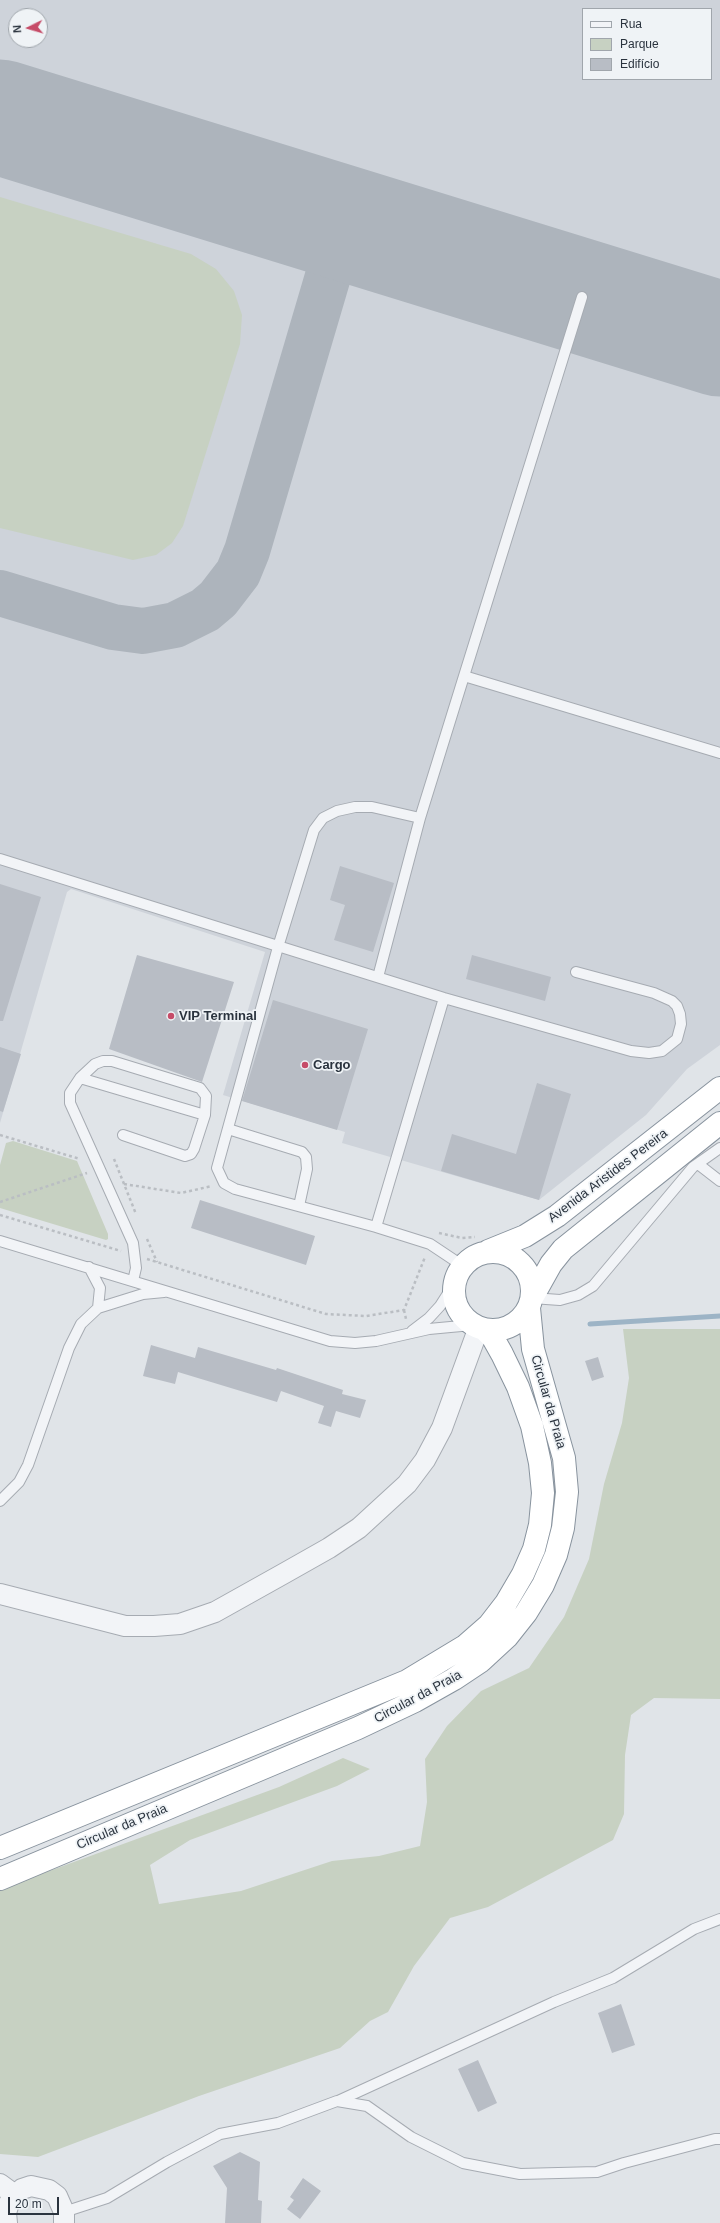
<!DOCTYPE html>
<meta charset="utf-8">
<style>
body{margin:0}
#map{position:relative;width:720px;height:2223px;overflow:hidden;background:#e0e4e8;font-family:Arial,sans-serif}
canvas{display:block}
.legend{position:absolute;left:582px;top:8px;width:130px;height:72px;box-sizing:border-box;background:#eff3f6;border:1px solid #a0a6ac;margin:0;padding:5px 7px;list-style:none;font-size:12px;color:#2a333e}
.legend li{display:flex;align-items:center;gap:8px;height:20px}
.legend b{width:20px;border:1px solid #a0a6ac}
.north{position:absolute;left:8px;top:8px;width:40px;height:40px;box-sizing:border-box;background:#eff3f6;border:1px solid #a0a6ac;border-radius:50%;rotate:265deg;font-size:11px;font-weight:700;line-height:16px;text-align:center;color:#2a333e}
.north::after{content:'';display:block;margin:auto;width:14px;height:18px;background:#c64c68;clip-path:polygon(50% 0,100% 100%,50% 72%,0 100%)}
.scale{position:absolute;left:8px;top:2197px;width:51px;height:18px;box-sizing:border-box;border:2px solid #2a333e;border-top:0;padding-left:5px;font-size:12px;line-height:14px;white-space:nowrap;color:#2a333e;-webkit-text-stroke:3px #eff3f6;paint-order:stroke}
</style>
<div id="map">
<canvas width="720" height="2223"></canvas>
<ul class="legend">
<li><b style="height:5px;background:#f2f4f7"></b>Rua</li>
<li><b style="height:11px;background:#c7d1c2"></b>Parque</li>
<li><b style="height:11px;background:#b8bdc5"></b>Edifício</li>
</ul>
<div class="north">N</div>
<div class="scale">20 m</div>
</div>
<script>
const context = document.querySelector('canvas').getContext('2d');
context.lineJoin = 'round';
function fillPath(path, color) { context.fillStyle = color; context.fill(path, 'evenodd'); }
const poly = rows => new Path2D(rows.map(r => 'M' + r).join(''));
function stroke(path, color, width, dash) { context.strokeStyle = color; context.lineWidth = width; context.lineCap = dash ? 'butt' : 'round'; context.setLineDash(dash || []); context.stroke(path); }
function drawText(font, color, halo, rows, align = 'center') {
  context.font = font + ' Arial,sans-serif'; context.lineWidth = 3.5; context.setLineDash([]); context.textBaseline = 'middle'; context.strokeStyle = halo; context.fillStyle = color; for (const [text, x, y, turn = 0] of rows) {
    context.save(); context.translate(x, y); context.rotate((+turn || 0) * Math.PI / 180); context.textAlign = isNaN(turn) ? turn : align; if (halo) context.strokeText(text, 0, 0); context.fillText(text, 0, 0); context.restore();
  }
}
fillPath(poly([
 [0,0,720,0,720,1045,687,1069,646,1115,539,1200,342,1143,345,1132,223,1095,265,952,71,889,67,892,0,1123],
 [583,9,711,9,711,79,583,79],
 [16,16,40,16,40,40,16,40]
]), '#ced3da');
fillPath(poly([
 [0,197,191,254,216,269,234,291,242,315,240,344,183,526,172,543,156,555,133,560,0,528],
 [13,1141,77,1161,108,1234,108,1239,106,1240,0,1208,0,1165,6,1143],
 [623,1329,720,1329,720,1699,654,1698,631,1715,625,1755,624,1814,613,1840,488,1907,450,1918,414,1966,388,2012,370,2021,340,2048,199,2096,38,2157,0,2154,0,1889,279,1787,343,1758,370,1769,337,1786,190,1840,150,1865,159,1904,241,1891,332,1861,379,1856,420,1846,427,1802,425,1759,447,1726,481,1691,529,1668,564,1617,589,1559,604,1484,622,1423,629,1378]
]), '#c7d1c2');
stroke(poly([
 [590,1324,720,1316]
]), '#9db4c6', 5);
stroke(poly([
 [0,593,113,627,143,631,175,625,205,610,218,599,238,573,247,551,344,222]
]), '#adb4bc', 46);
stroke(poly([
 [0,117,720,339]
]), '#adb4bc', 115);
fillPath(poly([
 [340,866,394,883,373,952,334,940,345,905,330,900],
 [0,884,41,897,3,1021,0,1021],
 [137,955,234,982,202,1082,109,1049],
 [472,955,551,977,545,1001,466,979],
 [273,1000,368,1029,337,1130,242,1101],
 [0,1047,21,1054,3,1112,0,1111],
 [537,1083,571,1094,539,1200,441,1171,452,1134,516,1154],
 [200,1200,315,1236,306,1265,191,1228],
 [151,1345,195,1358,198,1347,276,1370,277,1368,343,1390,342,1394,366,1400,360,1418,336,1411,331,1427,318,1423,324,1406,281,1391,277,1402,178,1372,175,1384,143,1376],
 [598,1357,604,1377,592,1381,585,1361],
 [621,2004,635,2045,612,2053,598,2013],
 [478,2060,497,2103,478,2112,458,2069],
 [240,2152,260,2162,258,2200,262,2201,261,2223,225,2223,227,2188,213,2166],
 [303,2178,321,2191,300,2219,287,2209,294,2200,290,2197]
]), '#b8bdc5');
const lane = poly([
 [582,297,464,676,720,753],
 [420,818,372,807,355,807,337,811,323,818,314,830,278,947,217,1168,224,1183,235,1189,376,1227,430,1244,463,1266],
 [0,859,444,998,631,1051,649,1053,662,1051,677,1039,681,1024,680,1014,677,1006,672,1001,654,993,576,972],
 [378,977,420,818,464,676],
 [80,1078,205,1115,206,1096,200,1088,112,1061,103,1061,95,1064,80,1078,70,1093,70,1103,133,1243,136,1268,133,1281],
 [228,1129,302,1152,306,1157,307,1169,299,1206],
 [123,1135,185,1156,191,1154,194,1149,205,1115],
 [698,1164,720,1181],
 [376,1227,444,998],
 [0,1241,330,1341,355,1343,376,1341,429,1329,472,1325],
 [89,1267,100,1288,98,1308],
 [532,1298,560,1300,578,1295,593,1286,693,1167,720,1148],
 [412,1331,429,1318,440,1306,454,1284],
 [0,1501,19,1482,28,1465,69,1348,81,1324,98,1308,143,1294,164,1292],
 [338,2101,554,2002,613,1978,694,1929,720,1919],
 [64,2212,107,2198,167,2162,220,2134,278,2123,337,2101,367,2106,411,2137,463,2163,520,2174,597,2172,624,2163,715,2139,720,2139]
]);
const street = poly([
 [0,1594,125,1626,154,1626,180,1624,215,1612,283,1574,329,1548,359,1528,407,1484,425,1460,442,1428,479,1327],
 [0,2184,15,2195],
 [7,2223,6,2213,9,2203,15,2195,22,2189,31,2186,49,2190,57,2196,64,2212,64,2223]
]);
const highway = poly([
 [488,1251,525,1236,557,1216,720,1088],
 '454 1291a39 39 0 1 1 78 0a39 39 0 1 1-78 0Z',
 [532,1298,551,1264,563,1249,720,1123],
 [0,1848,407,1681,465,1646,489,1625,506,1603,523,1574,534,1549,540,1525,543,1493,540,1463,532,1426,518,1387,502,1354,493,1338,485,1330],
 [0,1879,358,1728,415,1701,454,1679,481,1661,507,1637,526,1613,543,1585,556,1555,563,1528,567,1492,564,1458,533,1349,529,1308]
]);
stroke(lane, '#a6abb2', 12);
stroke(street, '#a6abb2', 22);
stroke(highway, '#88939e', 24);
stroke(poly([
 [0,1135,80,1159],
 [114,1159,136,1214],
 [124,1184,181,1193,212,1186],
 [0,1202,87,1173],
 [0,1215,121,1251],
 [439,1233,462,1238,475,1237],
 [147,1239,157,1262],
 [147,1259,326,1314,366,1316,404,1310,425,1257],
 [404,1310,406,1319]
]), '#babec3', 2.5, [3, 3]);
stroke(lane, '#f2f4f7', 10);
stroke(street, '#f2f4f7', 20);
stroke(highway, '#fff', 22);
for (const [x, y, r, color] of [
 [171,1016,4,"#c64c68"],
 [305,1065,4,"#c64c68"]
]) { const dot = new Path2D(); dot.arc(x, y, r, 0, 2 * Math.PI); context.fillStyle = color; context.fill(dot); stroke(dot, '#eff3f6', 1.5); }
drawText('bold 13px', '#2a333e', '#eff3f6', [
 ["VIP Terminal",179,1016],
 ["Cargo",313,1065]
], 'left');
drawText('13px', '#2a333e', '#eff3f6', [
 ["Avenida Aristides Pereira",608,1176,-37],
 ["Circular da Praia",548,1402,74],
 ["Circular da Praia",418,1697,-28],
 ["Circular da Praia",122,1827,-23]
]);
</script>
